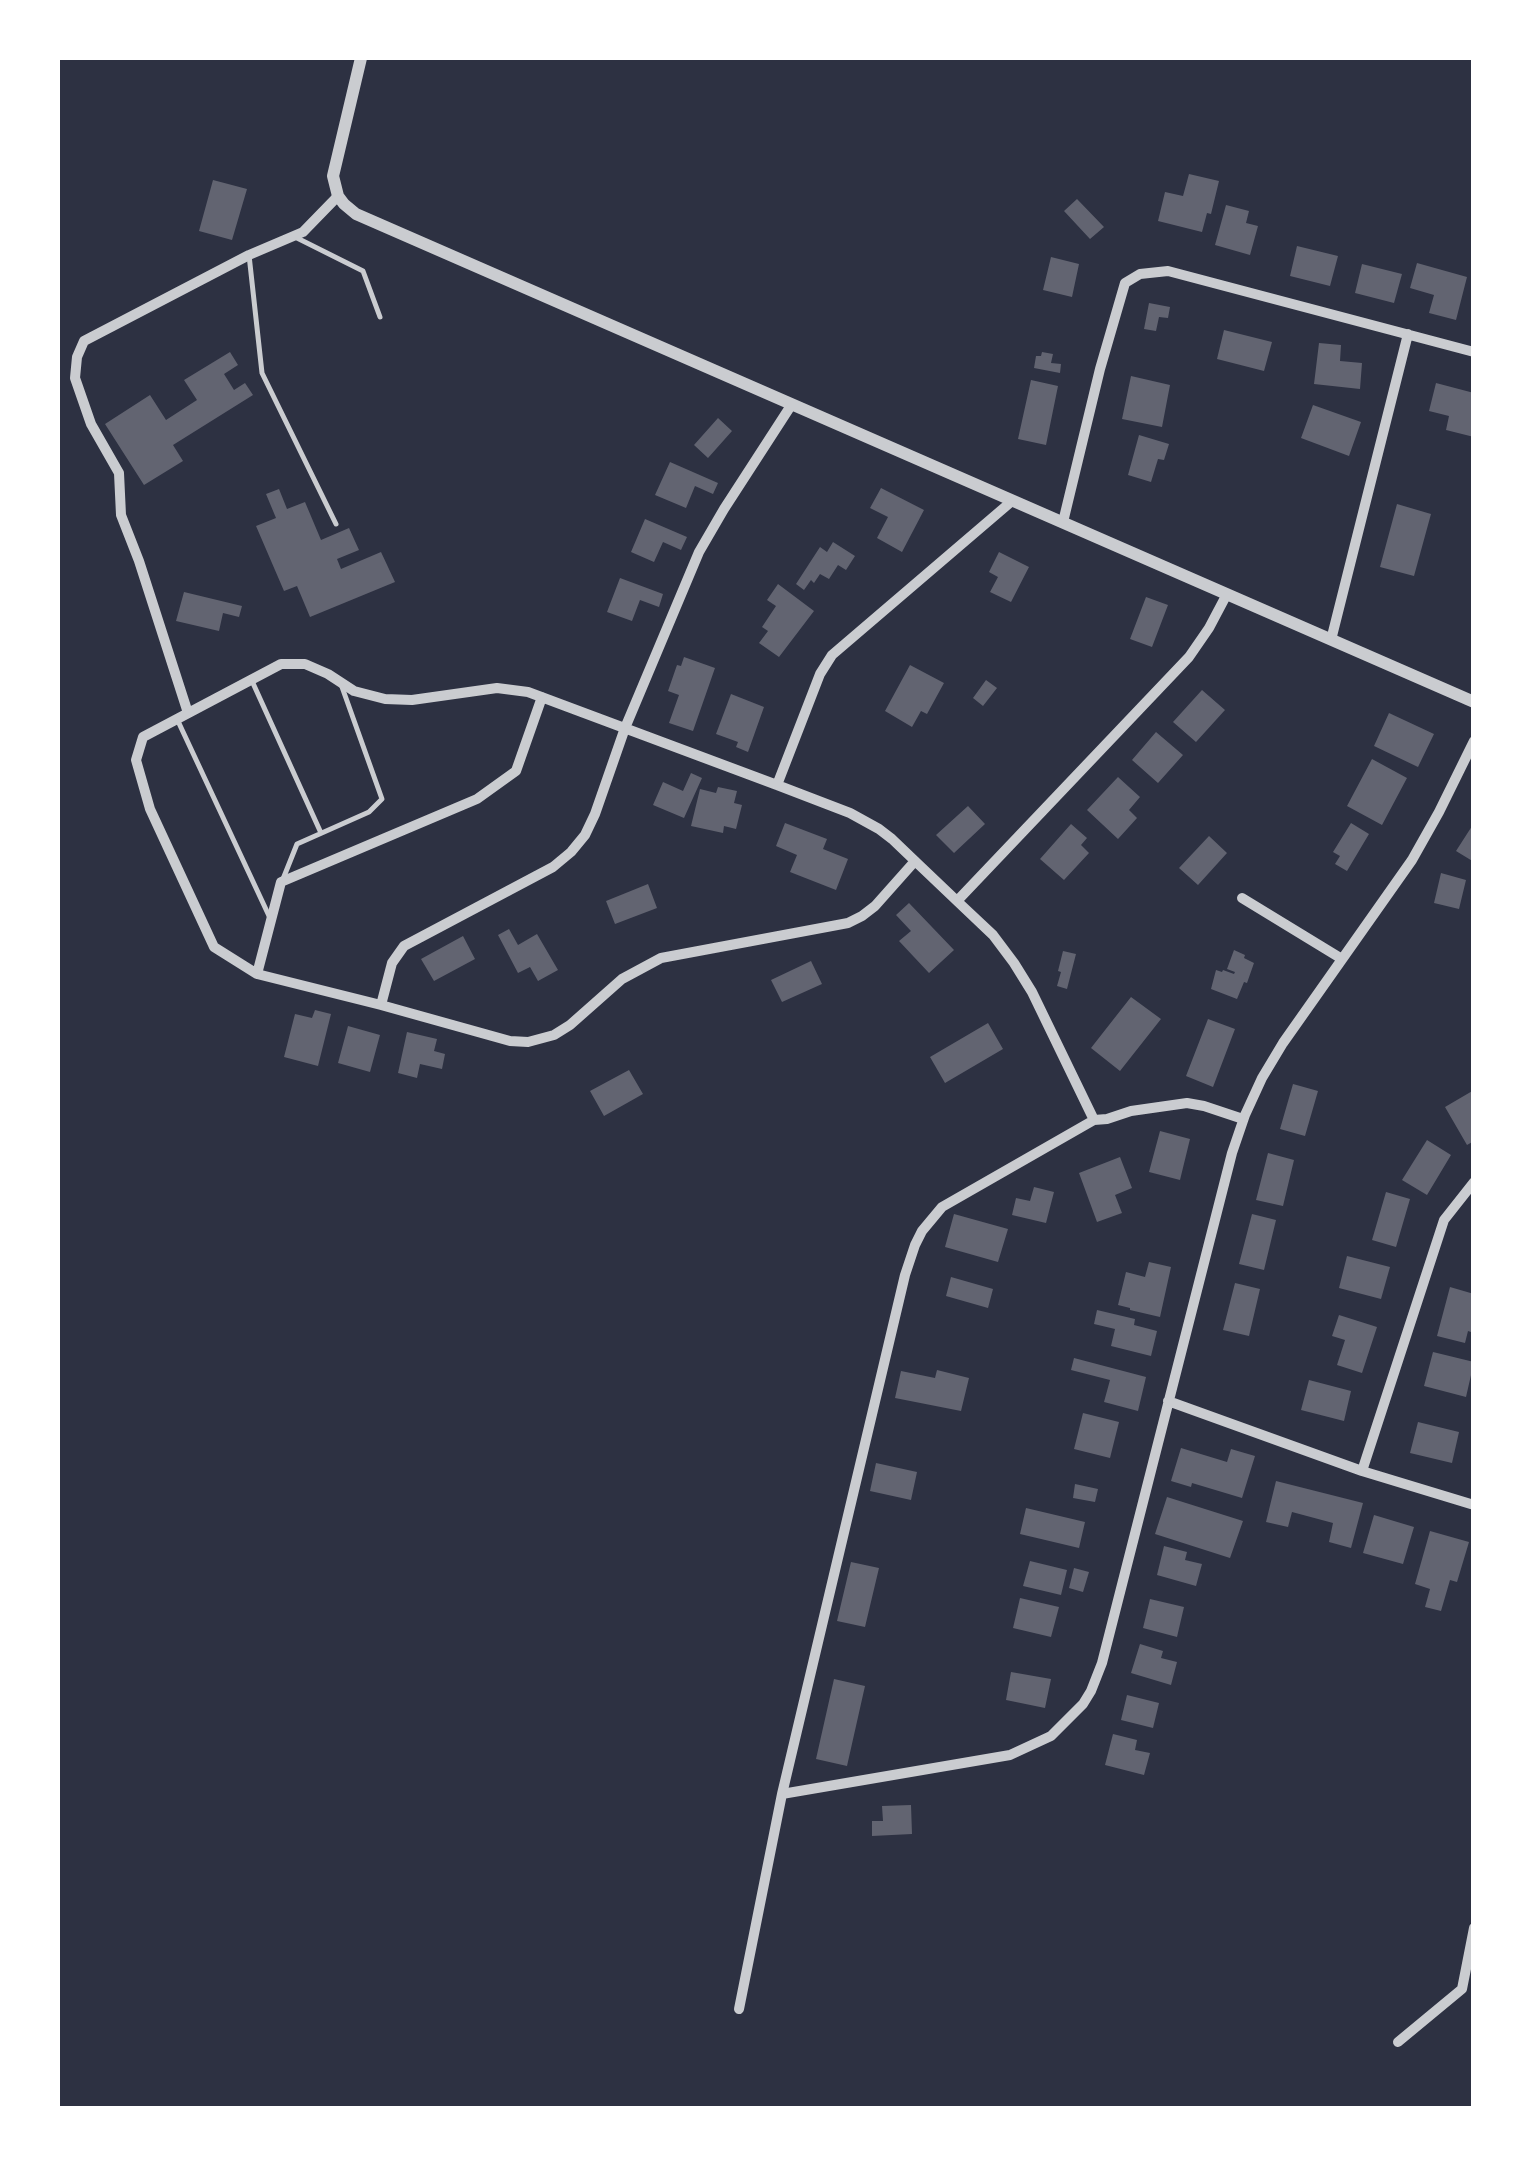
<!DOCTYPE html>
<style>
body{margin:0}
#map{position:relative;width:1531px;height:2166px;overflow:hidden;background:#2d3142;font-family:"DM Sans",sans-serif}
canvas{display:block}
.frame{position:absolute;inset:0;border:60px solid #fff;pointer-events:none}
</style>
<div id="map">
<canvas width="1531" height="2166"></canvas>
<div class="frame"></div>
</div>
<script>
const context = document.querySelector('canvas').getContext('2d');
context.lineJoin = 'round';
function fillPath(path, color) { context.fillStyle = color; context.fill(path, 'evenodd'); }
const poly = rows => new Path2D(rows.map(r => 'M' + r).join(''));
function stroke(path, color, width, dash) { context.strokeStyle = color; context.lineWidth = width; context.lineCap = dash ? 'butt' : 'round'; context.setLineDash(dash || []); context.stroke(path); }
fillPath(poly([
 [1189,174,1219,181,1211,214,1207,213,1202,232,1158,221,1165,192,1183,196],
 [213,180,247,189,232,240,199,231],
 [1077,199,1104,227,1090,239,1064,211],
 [1226,205,1249,211,1246,223,1258,226,1250,255,1215,245],
 [1297,246,1338,256,1330,286,1290,276],
 [1051,257,1079,264,1072,297,1043,290],
 [1417,263,1467,277,1456,320,1429,313,1434,295,1410,288],
 [1362,264,1402,274,1394,303,1355,293],
 [1149,303,1170,307,1168,318,1159,317,1156,331,1144,329],
 [1224,330,1272,342,1264,371,1217,359],
 [1319,343,1341,345,1340,361,1362,363,1360,389,1314,384],
 [230,352,238,365,224,374,234,390,245,383,253,395,173,445,183,461,144,485,105,424,150,395,166,420,197,400,184,380],
 [1042,352,1053,354,1051,363,1061,364,1060,373,1034,368,1036,356,1041,356],
 [1131,376,1170,385,1162,427,1122,419],
 [1031,380,1058,386,1046,445,1018,439],
 [1436,383,1474,393,1474,437,1446,430,1449,416,1429,411],
 [1313,405,1361,422,1349,456,1301,438],
 [718,418,732,431,708,458,694,445],
 [1139,435,1169,444,1164,460,1158,459,1151,482,1128,475],
 [670,462,718,483,713,494,695,486,686,508,655,495],
 [881,488,924,510,902,552,877,538,888,517,870,508],
 [279,489,287,509,305,502,321,540,349,528,359,550,337,559,341,569,381,552,395,582,310,617,297,586,284,591,256,526,276,518,266,494],
 [1397,504,1431,514,1414,576,1380,567],
 [645,519,687,537,681,550,663,542,654,562,631,552],
 [833,542,855,556,846,570,838,565,829,579,820,574,814,583,811,580,804,590,796,584,820,547,827,552],
 [999,552,1029,567,1011,602,990,592,998,577,989,572],
 [620,578,663,594,659,607,640,600,632,621,607,612],
 [778,584,814,611,779,657,759,643,768,631,762,627,776,606,767,600],
 [184,592,242,606,239,617,223,613,219,631,176,621],
 [1146,597,1168,605,1152,647,1130,639],
 [684,657,715,668,693,731,669,723,679,695,668,691,677,665,681,666],
 [910,665,944,683,927,714,921,711,912,727,885,711],
 [986,680,997,688,983,706,973,698],
 [1202,690,1225,710,1196,742,1173,722],
 [731,694,764,707,748,752,736,747,738,742,716,734],
 [1389,713,1434,734,1418,767,1374,746],
 [1156,732,1183,755,1158,783,1132,760],
 [1372,759,1407,778,1382,825,1347,806],
 [691,773,702,778,684,818,653,805,663,782,683,791],
 [1118,777,1140,797,1129,810,1137,818,1118,839,1087,810],
 [718,787,737,791,734,803,742,805,736,829,724,826,723,833,691,826,700,789,716,793],
 [968,806,985,824,954,853,936,835],
 [785,823,827,839,823,849,848,859,836,890,790,872,797,855,776,846],
 [1351,823,1369,834,1347,871,1335,864,1340,856,1333,852],
 [1474,823,1474,862,1456,851],
 [1071,824,1087,838,1081,845,1089,853,1064,880,1040,859],
 [1209,836,1227,853,1198,885,1179,868],
 [1441,873,1466,880,1459,909,1434,903],
 [648,884,657,908,615,924,606,901],
 [909,903,954,950,929,973,899,941,911,931,896,915],
 [509,929,518,945,537,934,558,970,538,981,530,967,518,973,498,935],
 [463,936,475,959,434,981,421,959],
 [1234,950,1245,955,1244,958,1254,963,1247,983,1244,982,1237,999,1211,989,1216,970,1222,972,1223,970,1234,974,1235,972,1227,969],
 [1063,951,1076,954,1067,989,1057,986,1061,972,1058,971],
 [811,961,822,984,782,1002,771,980],
 [1131,997,1161,1019,1120,1071,1091,1048],
 [315,1010,331,1014,318,1066,284,1057,295,1014,312,1018],
 [1208,1019,1235,1029,1213,1087,1186,1076],
 [988,1023,1003,1049,945,1083,930,1057],
 [348,1026,380,1035,370,1072,338,1063],
 [407,1032,437,1039,434,1051,445,1054,442,1069,420,1064,417,1078,398,1073],
 [629,1070,643,1094,604,1116,590,1091],
 [1293,1084,1318,1091,1305,1136,1280,1129],
 [1474,1090,1474,1141,1467,1145,1445,1107],
 [1160,1131,1190,1139,1180,1180,1149,1172],
 [1427,1140,1451,1155,1427,1195,1402,1180],
 [1268,1153,1294,1160,1283,1206,1256,1200],
 [1120,1157,1132,1188,1115,1195,1122,1213,1097,1222,1079,1173],
 [1034,1187,1054,1192,1046,1223,1012,1215,1016,1198,1030,1201],
 [1386,1192,1410,1199,1396,1247,1372,1240],
 [954,1214,1008,1229,998,1262,945,1247],
 [1252,1214,1276,1220,1264,1270,1239,1264],
 [1347,1256,1390,1267,1381,1299,1339,1288],
 [1149,1262,1171,1267,1160,1317,1130,1310,1130,1308,1118,1305,1126,1272,1145,1277],
 [951,1277,993,1289,988,1308,946,1296],
 [1235,1283,1260,1289,1249,1336,1223,1330],
 [1450,1287,1474,1294,1474,1333,1468,1331,1465,1343,1437,1336],
 [1097,1310,1135,1319,1134,1325,1157,1331,1151,1356,1111,1346,1115,1329,1094,1324],
 [1339,1315,1377,1327,1362,1373,1337,1365,1345,1340,1332,1336],
 [1433,1352,1474,1362,1466,1397,1424,1386],
 [1074,1358,1146,1377,1138,1411,1104,1402,1110,1380,1071,1370],
 [937,1370,969,1378,961,1411,895,1398,901,1371,935,1378],
 [1309,1380,1351,1391,1344,1421,1301,1410],
 [1083,1413,1119,1422,1110,1458,1074,1449],
 [1418,1422,1459,1432,1452,1463,1410,1453],
 [1181,1448,1227,1462,1231,1449,1255,1456,1242,1498,1192,1483,1191,1487,1171,1481],
 [876,1463,917,1472,911,1500,870,1491],
 [1276,1481,1363,1503,1351,1548,1329,1542,1333,1523,1292,1512,1288,1527,1266,1522],
 [1075,1484,1098,1489,1095,1502,1073,1498],
 [1167,1497,1243,1521,1230,1558,1155,1534],
 [1026,1508,1085,1522,1079,1548,1020,1534],
 [1374,1515,1414,1527,1403,1564,1363,1553],
 [1430,1531,1469,1542,1457,1582,1450,1580,1441,1611,1425,1607,1430,1589,1415,1584],
 [1164,1546,1187,1552,1185,1560,1202,1564,1196,1586,1157,1575],
 [1030,1561,1067,1570,1061,1595,1023,1586],
 [851,1562,879,1568,865,1627,837,1621],
 [1074,1568,1089,1572,1083,1592,1069,1588],
 [1020,1598,1059,1607,1051,1637,1013,1628],
 [1150,1599,1184,1607,1177,1637,1143,1628],
 [1140,1644,1163,1651,1161,1658,1177,1662,1171,1685,1131,1673],
 [1011,1672,1051,1679,1045,1708,1006,1700],
 [834,1679,865,1686,847,1766,816,1759],
 [1127,1695,1159,1703,1153,1728,1121,1720],
 [1113,1734,1137,1740,1135,1750,1150,1753,1144,1775,1105,1765],
 [911,1805,912,1834,872,1836,872,1821,883,1821,882,1806]
]), '#626471');
stroke(poly([
 [293,236,363,271,380,317],
 [249,255,262,373,336,524],
 [252,681,321,833],
 [177,719,270,918],
 [283,879,297,844,369,812,382,799,342,687]
]), '#caccd0', 5);
stroke(poly([
 [1063,522,1100,369,1125,283,1140,274,1168,271,1474,352],
 [1331,640,1408,334],
 [188,713,139,561,121,515,119,473,91,424,75,378,77,357,84,341,249,255,303,232,338,196],
 [777,785,820,674,832,655,1012,501],
 [915,861,875,906,862,916,848,923,661,958,622,979,570,1025,554,1035,528,1042,510,1041,381,1005,257,974,214,947,150,809,136,760,143,737,281,664,305,664,328,674,354,691,385,699,412,700,497,688,528,692,777,785,850,813,879,829,892,839,915,861,957,901,993,935,1014,963,1032,992,1094,1120],
 [1242,898,1342,959],
 [957,901,1189,657,1209,628,1227,594],
 [257,974,281,882,477,799,516,771,542,697],
 [381,1005,392,963,404,946,553,867,571,852,585,835,595,814,625,728,699,552,724,509,792,404],
 [1168,1401,1362,1471,1474,1505],
 [1362,1471,1444,1220,1474,1182],
 [782,1794,1010,1755,1051,1736,1083,1704,1091,1691,1102,1663,1232,1153,1245,1115,1262,1078,1283,1043,1412,860,1439,812,1474,741],
 [739,2009,782,1794,905,1275,915,1245,922,1231,942,1207,1094,1120,1107,1119,1131,1111,1187,1103,1204,1106,1243,1119],
 [1398,2042,1462,1989,1474,1928]
]), '#caccd0', 10);
stroke(poly([
 [361,58,333,176,338,196,344,204,356,214,1474,702]
]), '#caccd0', 12);
</script>
